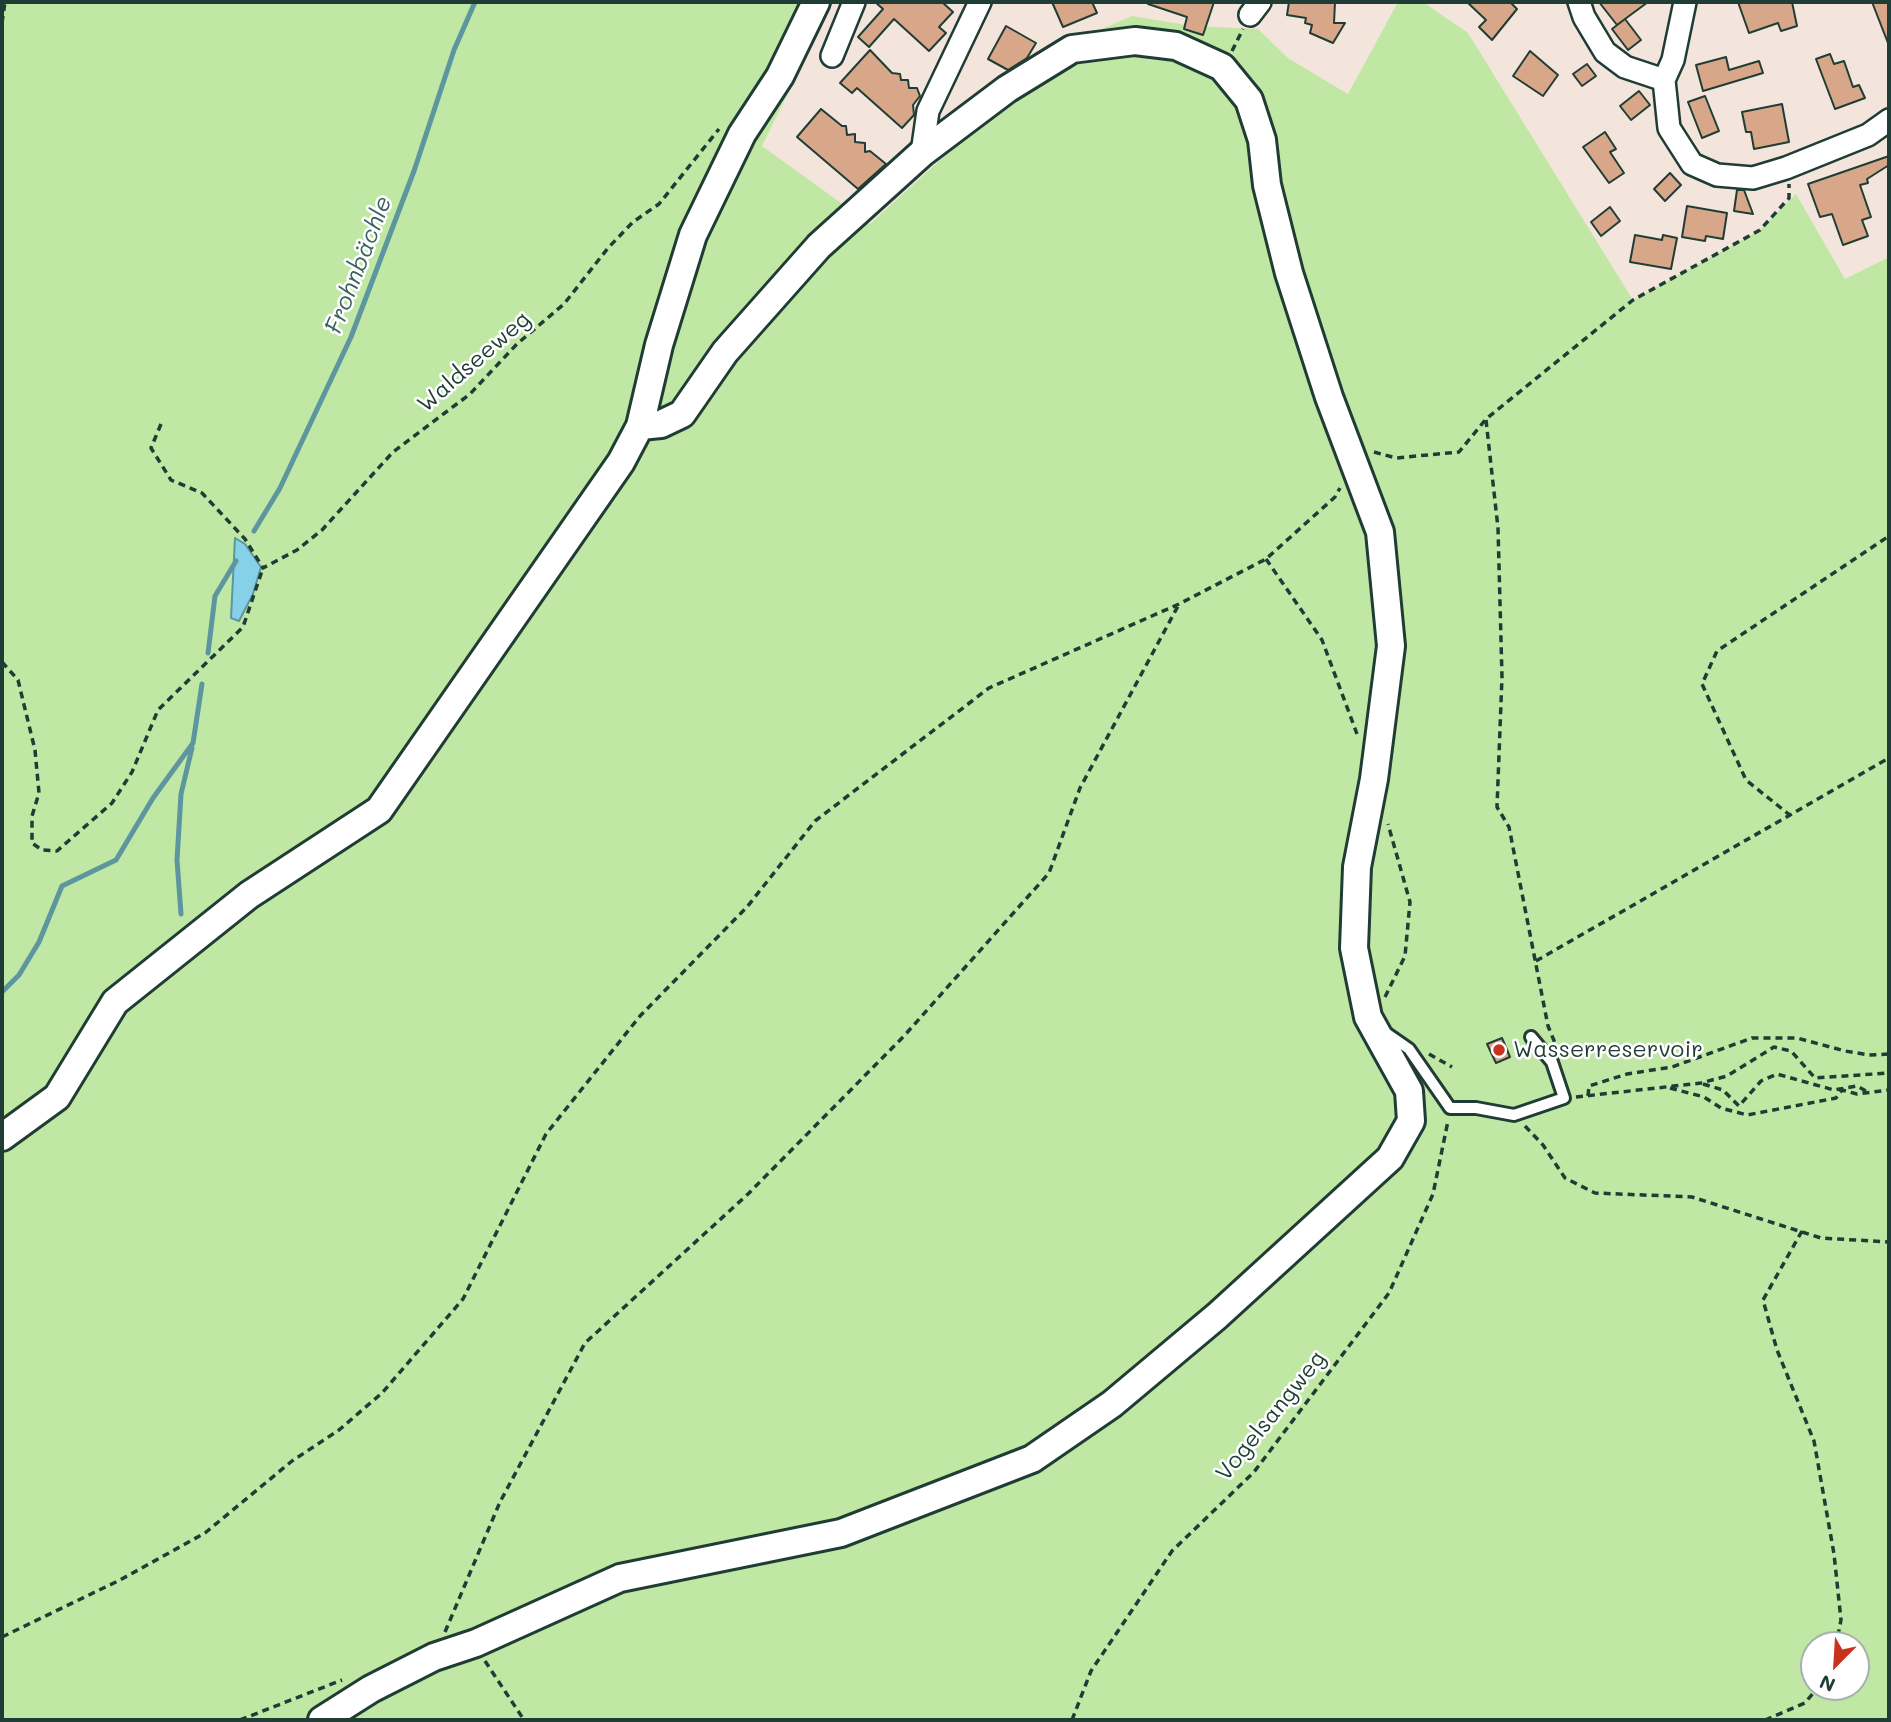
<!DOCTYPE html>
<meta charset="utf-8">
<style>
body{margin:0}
#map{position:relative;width:1891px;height:1722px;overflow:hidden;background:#f3e5dc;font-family:Mali,sans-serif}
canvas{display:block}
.frame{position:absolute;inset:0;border:4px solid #1f3d34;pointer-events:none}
.north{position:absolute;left:1800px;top:1631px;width:70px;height:70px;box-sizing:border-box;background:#fff;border:2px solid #a5b1ae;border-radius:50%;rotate:204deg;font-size:19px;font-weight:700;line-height:28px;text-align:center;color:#1f3d34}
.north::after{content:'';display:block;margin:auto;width:24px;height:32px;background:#c8321e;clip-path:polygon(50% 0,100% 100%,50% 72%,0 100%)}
</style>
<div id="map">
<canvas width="1891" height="1722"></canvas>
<div class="frame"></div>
<div class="north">N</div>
</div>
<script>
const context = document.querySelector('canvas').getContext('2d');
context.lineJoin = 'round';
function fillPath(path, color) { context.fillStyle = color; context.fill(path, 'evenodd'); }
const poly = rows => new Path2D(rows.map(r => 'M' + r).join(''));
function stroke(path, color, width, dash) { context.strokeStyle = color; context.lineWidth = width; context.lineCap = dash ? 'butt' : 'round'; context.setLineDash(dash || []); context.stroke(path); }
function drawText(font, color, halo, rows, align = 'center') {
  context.font = font + ' Mali,sans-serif'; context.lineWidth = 5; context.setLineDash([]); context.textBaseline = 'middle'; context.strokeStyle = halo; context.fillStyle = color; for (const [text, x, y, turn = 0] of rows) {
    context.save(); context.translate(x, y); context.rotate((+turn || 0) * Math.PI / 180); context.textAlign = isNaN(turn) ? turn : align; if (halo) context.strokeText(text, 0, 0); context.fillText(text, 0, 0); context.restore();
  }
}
fillPath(poly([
 [2,2,833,2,762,146,870,224,1067,44,1132,16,1193,26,1258,29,1288,58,1348,94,1398,2,1423,2,1468,33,1633,300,1760,230,1796,194,1845,279,1889,257,1889,1720,2,1720],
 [1814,1645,1856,1645,1856,1687,1814,1687]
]), '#c0e8a4');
const water = poly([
 [235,538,245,544,261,567,253,594,239,621,231,618,235,538]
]);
fillPath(water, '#86d1e7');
stroke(water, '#5d969f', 2);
stroke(poly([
 [254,531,280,488,351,337,414,171,454,50,475,2],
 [208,653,215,596,236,561],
 [181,914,177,860,181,794,192,748],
 [2,992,19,975,39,942,62,886,116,860,153,798,193,743,202,684]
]), '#5d969f', 5);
const building = poly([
 [875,2,942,2,953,12,939,27,946,33,929,51,894,19,869,47,858,37,883,9,875,2],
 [1052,2,1092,2,1097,13,1063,27,1052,2],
 [1148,2,1214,2,1203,35,1184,29,1187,17,1148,4,1148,2],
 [1289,2,1335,2,1334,23,1345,23,1333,43,1310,33,1312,25,1305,23,1306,18,1287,15,1289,2],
 [1467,2,1510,2,1517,9,1492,40,1479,27,1486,20,1467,2],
 [1599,2,1648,2,1625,19,1641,40,1628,50,1612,29,1625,19,1617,25,1599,2],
 [1738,2,1792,2,1797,26,1781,31,1778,23,1749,33,1738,2],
 [1872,2,1889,2,1889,43,1888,43,1872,2],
 [1006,26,1036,43,1027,58,1008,70,988,59,1006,26],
 [870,50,892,73,900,74,901,80,908,80,909,88,917,88,920,96,913,105,914,115,902,128,857,88,852,93,840,83,870,50],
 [1530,51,1558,75,1543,96,1513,76,1530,51],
 [1830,54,1834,64,1844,61,1853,87,1859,85,1865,98,1835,109,1816,59,1830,54],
 [1726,57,1729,70,1759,61,1763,73,1703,91,1696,65,1726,57],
 [1587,64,1596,76,1582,86,1573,74,1587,64],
 [1639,91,1650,105,1631,120,1620,106,1639,91],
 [1705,96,1719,131,1702,138,1688,102,1705,96],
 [1782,104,1789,142,1754,149,1751,132,1746,132,1742,112,1782,104],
 [821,109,842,126,846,126,847,135,855,134,855,142,865,143,865,152,870,151,886,164,858,189,797,137,821,109],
 [1605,132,1616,149,1610,152,1624,173,1609,183,1583,147,1605,132],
 [1889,156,1889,165,1867,179,1868,183,1860,185,1871,217,1862,220,1868,236,1843,245,1832,214,1820,217,1808,184,1889,156],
 [1670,173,1681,185,1665,201,1654,189,1670,173],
 [1737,190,1744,190,1753,214,1734,211,1737,190],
 [1687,206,1727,213,1723,239,1706,236,1705,241,1682,237,1687,206],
 [1610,207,1620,221,1601,236,1591,222,1610,207],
 [1635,235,1662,240,1663,235,1677,238,1671,269,1630,262,1635,235],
 [1502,1038,1510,1057,1496,1063,1487,1044,1502,1038]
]);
fillPath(building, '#d8a78a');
stroke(building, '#1f3d34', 2);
const service = poly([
 [1386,1033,1409,1049,1450,1108,1476,1108,1514,1115,1564,1098,1552,1062,1531,1037]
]);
const minor = poly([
 [1579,2,1584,17,1605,52,1625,67,1664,80],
 [1685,2,1673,60,1664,80,1669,128,1692,164,1717,175,1753,178,1786,168,1868,135,1889,120],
 [1250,15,1260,2],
 [832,56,854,2],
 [922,153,928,111,980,2]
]);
const tertiary = poly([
 [2,1137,57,1097,115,1002,249,895,379,810,621,462,640,426,659,345,693,235,742,134,780,76,816,2],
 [322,1720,371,1689,434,1657,476,1643,620,1578,841,1533,1032,1459,1112,1404,1217,1316,1390,1158,1411,1121,1409,1091,1368,1017,1354,948,1357,867,1374,779,1391,646,1380,532,1329,397,1289,273,1267,185,1262,140,1249,100,1222,67,1176,46,1135,41,1072,49,1007,89,922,153,819,246,725,352,682,414,661,424,640,426]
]);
stroke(service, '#1f3d34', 16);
stroke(minor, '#1f3d34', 26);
stroke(tertiary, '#1f3d34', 32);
stroke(poly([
 [2,23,5,2],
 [1232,51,1243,29],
 [1486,420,1498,528,1502,677,1497,807,1509,827,1548,1026,1555,1043],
 [161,424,151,448,171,480,202,493,245,539,263,568,297,550,322,530,393,452,470,394,517,344,564,304,608,248,633,222,659,204,719,129],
 [1374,452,1396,458,1459,452,1486,419,1633,300,1760,230,1789,198,1789,184],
 [1266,559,1322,640,1357,734],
 [2,662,18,680,35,750,39,793,32,816,32,843,42,850,57,851,112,803,132,772,158,710,243,627,263,568],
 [1791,816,1746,780,1702,684,1717,651,1889,536],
 [1536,961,1889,758],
 [1385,997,1405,956,1410,902,1388,824],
 [1429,1054,1452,1067],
 [1703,1084,1723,1090,1739,1106,1761,1081,1777,1074,1834,1090,1857,1086,1866,1091],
 [1670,1088,1704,1097,1721,1108,1747,1115,1836,1098,1842,1090,1857,1094,1889,1090],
 [1588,1096,1589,1086,1627,1074,1672,1067,1752,1038,1797,1038,1845,1051,1869,1055,1889,1054],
 [1576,1097,1701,1083,1727,1076,1774,1047,1791,1051,1815,1078,1889,1073],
 [1525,1126,1543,1145,1565,1178,1595,1193,1692,1197,1821,1238,1889,1242],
 [1802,1231,1763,1300,1777,1350,1814,1441,1834,1554,1841,1620,1836,1645],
 [445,1632,500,1502,585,1343,748,1194,904,1036,1049,873,1080,788,1178,606],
 [2,1637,120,1580,205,1533,292,1461,339,1430,382,1393,463,1299,546,1134,640,1016,747,907,815,821,989,688,1179,604,1266,559,1335,497,1340,488],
 [485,1661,524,1720],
 [240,1720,342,1680],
 [1072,1720,1091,1671,1172,1551,1254,1472,1389,1293,1433,1194,1448,1121],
 [1765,1720,1805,1703,1818,1687]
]), '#1f3d34', 3.5, [7, 5]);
stroke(service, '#fff', 10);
stroke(minor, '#fff', 21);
stroke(tertiary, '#fff', 26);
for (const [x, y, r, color] of [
 [1499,1050,7,"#c8321e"]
]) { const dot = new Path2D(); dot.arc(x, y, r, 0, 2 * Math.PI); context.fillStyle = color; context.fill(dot); stroke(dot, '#fff', 2.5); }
drawText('23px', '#1f3d34', '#fff', [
 ["Waldseeweg",474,362,-41],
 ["Vogelsangweg",1271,1416,-51]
]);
drawText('23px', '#1f3d34', '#fff', [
 ["Wasserreservoir",1513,1050]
], 'left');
drawText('italic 24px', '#396261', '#fff', [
 ["Frohnbächle",359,265,-69]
]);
</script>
